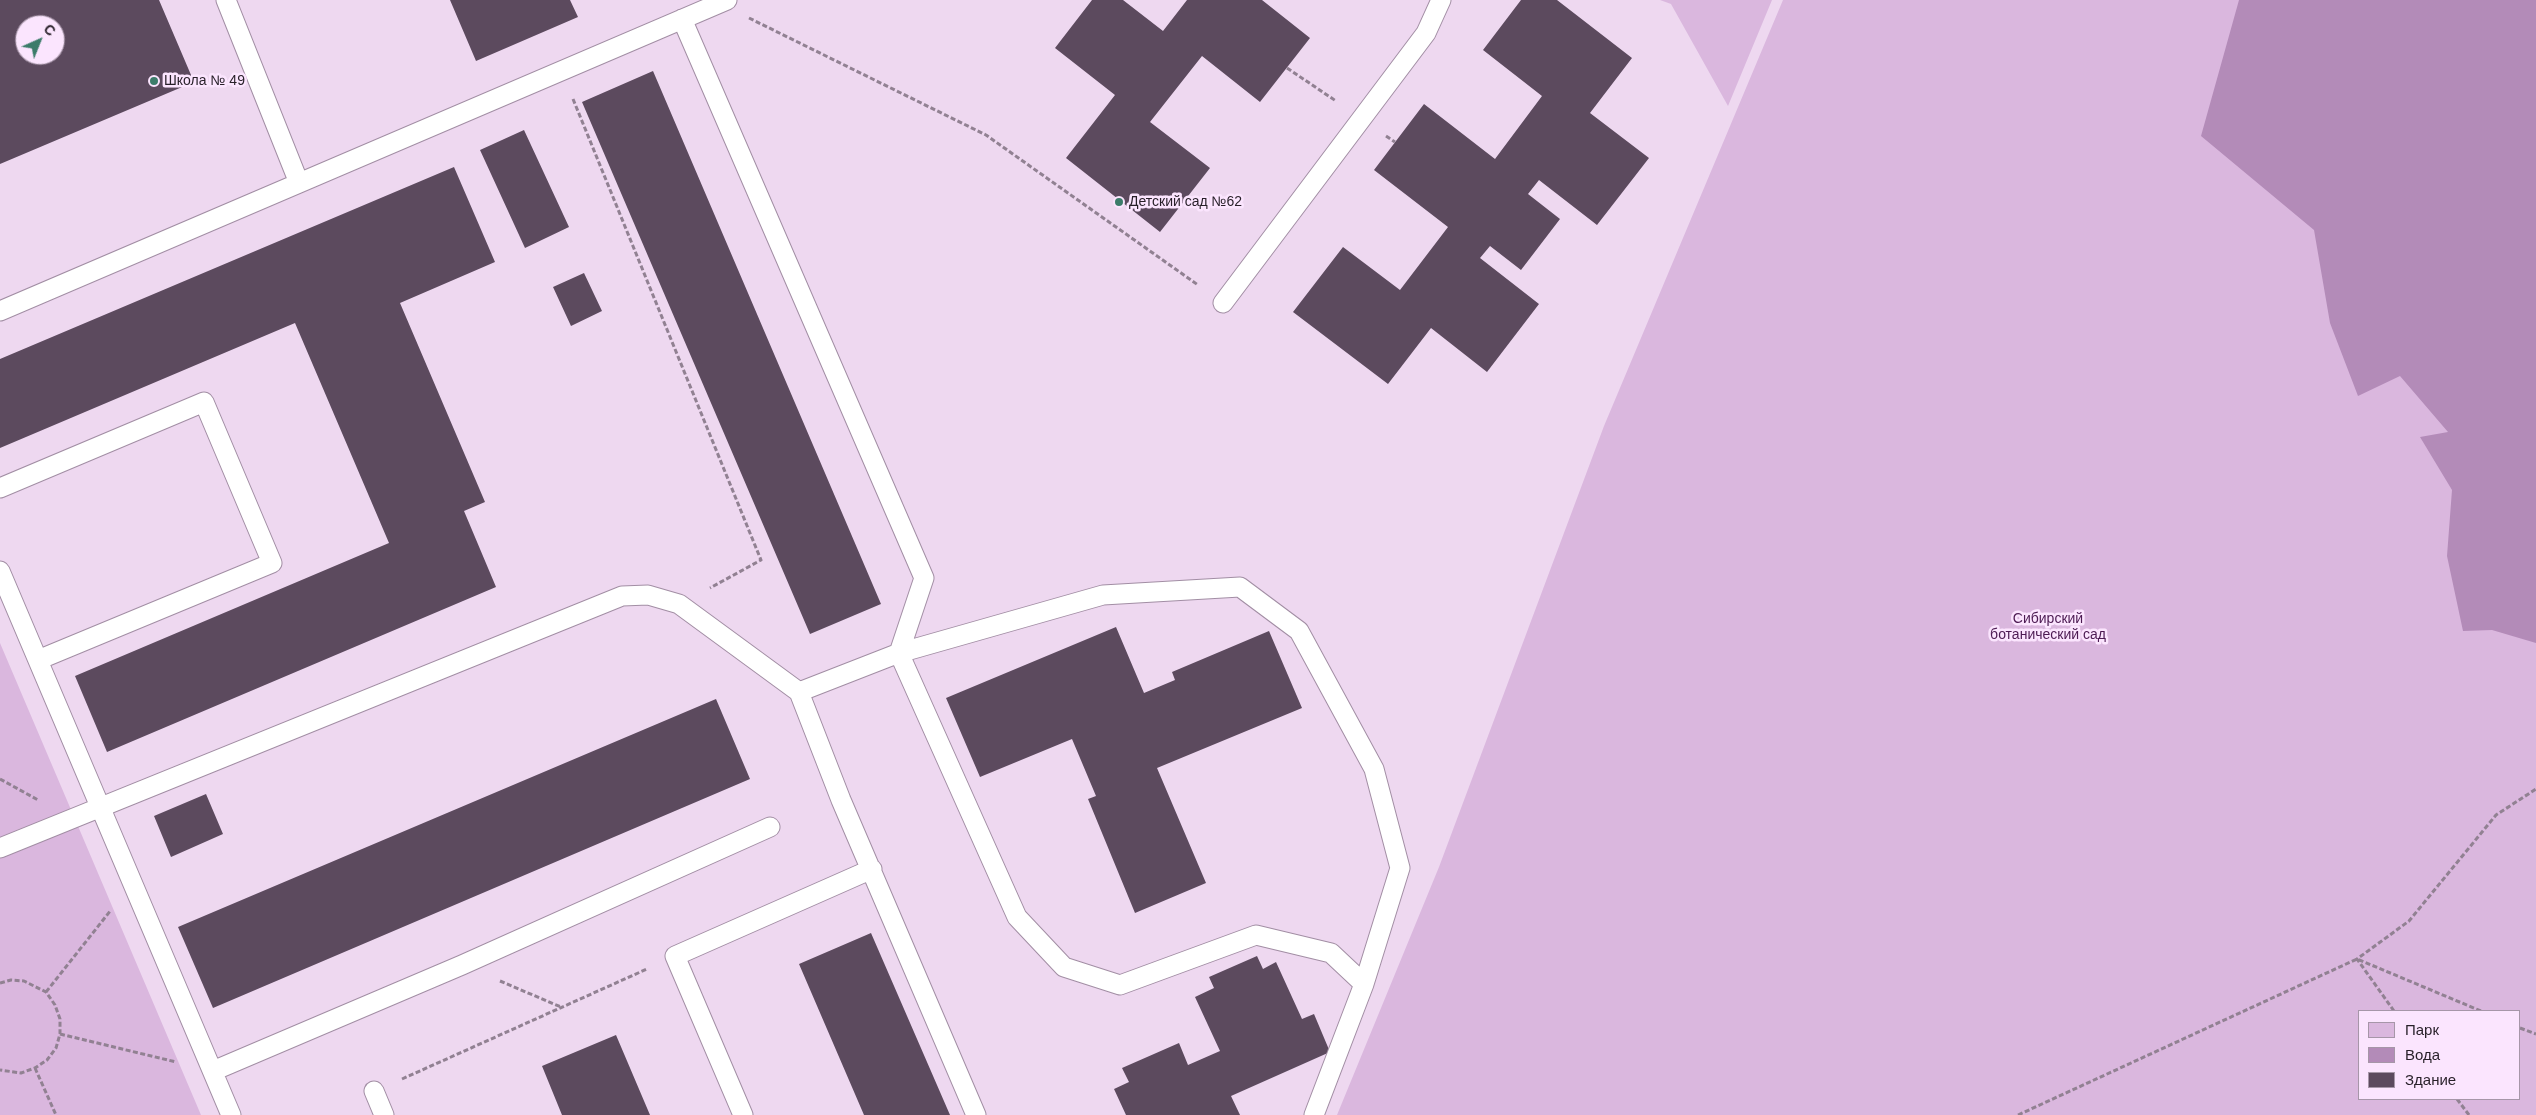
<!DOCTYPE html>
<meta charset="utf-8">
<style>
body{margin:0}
#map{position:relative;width:2536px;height:1115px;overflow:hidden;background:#eed8f0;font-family:Helvetica,sans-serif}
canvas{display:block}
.legend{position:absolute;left:2358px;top:1010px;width:162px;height:90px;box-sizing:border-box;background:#fbe5fe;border:1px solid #a696a8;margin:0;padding:6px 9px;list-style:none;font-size:15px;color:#271f28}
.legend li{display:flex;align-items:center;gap:10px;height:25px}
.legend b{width:25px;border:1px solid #a696a8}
.north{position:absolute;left:15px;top:15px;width:50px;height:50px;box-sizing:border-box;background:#fbe5fe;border:1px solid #a696a8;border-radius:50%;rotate:44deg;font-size:14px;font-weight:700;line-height:20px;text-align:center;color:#271f28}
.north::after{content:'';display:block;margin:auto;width:18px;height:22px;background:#3c7c6a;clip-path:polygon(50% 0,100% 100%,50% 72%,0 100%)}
</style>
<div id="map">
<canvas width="2536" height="1115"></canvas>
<ul class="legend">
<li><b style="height:14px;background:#dab7de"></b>Парк</li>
<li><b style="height:14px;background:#b38bb8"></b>Вода</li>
<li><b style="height:14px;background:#5c4a5e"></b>Здание</li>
</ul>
<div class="north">С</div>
</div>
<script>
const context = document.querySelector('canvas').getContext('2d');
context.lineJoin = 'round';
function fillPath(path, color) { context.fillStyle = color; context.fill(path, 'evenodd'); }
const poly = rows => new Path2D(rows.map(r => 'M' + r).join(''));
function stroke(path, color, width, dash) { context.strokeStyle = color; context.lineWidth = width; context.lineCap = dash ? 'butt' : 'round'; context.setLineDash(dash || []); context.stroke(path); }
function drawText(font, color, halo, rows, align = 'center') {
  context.font = font + ' Helvetica,sans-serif'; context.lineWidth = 5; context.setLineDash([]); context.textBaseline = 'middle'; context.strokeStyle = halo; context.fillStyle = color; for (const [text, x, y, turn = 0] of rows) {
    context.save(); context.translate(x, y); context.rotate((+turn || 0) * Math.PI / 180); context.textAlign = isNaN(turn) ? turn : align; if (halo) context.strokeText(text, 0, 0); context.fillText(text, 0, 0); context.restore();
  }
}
fillPath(poly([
 [1660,0,1772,0,1728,106,1671,4],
 [1783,0,2536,0,2536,1115,1337,1115,1439,867,1604,426],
 [2360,1011,2520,1011,2520,1099,2360,1099],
 [0,643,201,1115,0,1115]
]), '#dab7de');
fillPath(poly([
 [2239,0,2536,0,2536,643,2492,630,2463,631,2447,556,2452,490,2420,437,2448,432,2400,376,2358,396,2330,323,2314,230,2201,136]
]), '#b38bb8');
fillPath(poly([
 [0,0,159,0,194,82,0,164],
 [25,25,55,25,55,55,25,55],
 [450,0,570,0,578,17,476,61],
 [1092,0,1123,0,1163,31,1187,0,1262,0,1310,38,1260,102,1202,56,1150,122,1210,168,1160,232,1066,158,1115,95,1055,48],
 [1521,0,1557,0,1632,58,1590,113,1649,158,1597,225,1539,180,1528,194,1560,219,1521,270,1490,246,1480,258,1539,304,1487,372,1431,328,1388,384,1293,312,1343,247,1400,290,1448,227,1374,170,1424,104,1495,159,1542,96,1483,50],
 [653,71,881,604,810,634,582,102],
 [524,130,569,227,525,248,480,150],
 [454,167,495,262,400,303,485,502,464,511,496,587,107,752,75,676,389,543,295,323,0,448,0,359],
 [584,273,602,311,571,326,553,287],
 [1116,627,1144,693,1175,680,1172,672,1269,631,1302,708,1157,768,1206,883,1135,913,1088,799,1096,796,1072,739,980,777,946,698],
 [716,699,750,779,213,1008,178,927],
 [206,794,223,834,171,857,154,816],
 [871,933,950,1115,864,1115,799,964],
 [1257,956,1263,969,1276,962,1302,1019,1314,1014,1330,1052,1231,1096,1240,1115,1126,1115,1114,1089,1129,1082,1122,1068,1179,1043,1188,1065,1220,1051,1195,997,1214,988,1209,977],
 [616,1035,650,1115,562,1115,542,1066]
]), '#5c4a5e');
const lane = poly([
 [226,0,299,183],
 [682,19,924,578,899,653,1017,917,1064,967,1120,985,1256,935,1331,953,1364,984,1314,1115],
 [1223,303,1426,33,1441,0],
 [0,311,727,0],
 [0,488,204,402,272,563,38,660],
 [0,571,231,1115],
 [799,692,841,800,976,1115],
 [0,848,622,596,648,595,679,604,799,692,899,653,1103,595,1240,587,1299,631,1374,769,1400,868,1364,984],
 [213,1071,462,965,770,827],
 [374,1091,384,1115],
 [743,1115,675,956,872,869]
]);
stroke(lane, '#a28ea4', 21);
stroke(poly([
 [749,18,986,135,1198,285],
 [1287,68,1336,101],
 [573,99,761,560,710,588],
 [1386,136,1395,142],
 [0,779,38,800],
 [500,981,561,1007],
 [0,983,11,980,24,981,46,992,55,1005,60,1019,60,1034,56,1048,47,1060,35,1068,21,1073,0,1070],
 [46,992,111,910],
 [2394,1011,2357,959,2409,921,2496,815,2536,789],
 [2520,1028,2536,1034],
 [60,1034,176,1062],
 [35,1068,56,1115],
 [402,1079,647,969],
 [2457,1099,2469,1115],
 [2018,1115,2357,959,2481,1011]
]), '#918192', 3, [5, 2.5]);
stroke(lane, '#fff', 19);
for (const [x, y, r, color] of [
 [154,81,5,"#3c7c6a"],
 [1119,202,5,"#3c7c6a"]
]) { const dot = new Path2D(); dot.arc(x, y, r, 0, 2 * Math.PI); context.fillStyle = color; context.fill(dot); stroke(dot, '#fbe5fe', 2); }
drawText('14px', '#271f28', '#fbe5fe', [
 ["Школа № 49",164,81],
 ["Детский сад №62",1129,202]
], 'left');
drawText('14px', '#4c1a52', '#fbe5fe', [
 ["Сибирский",2048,619],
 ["ботанический сад",2048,635]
]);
</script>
